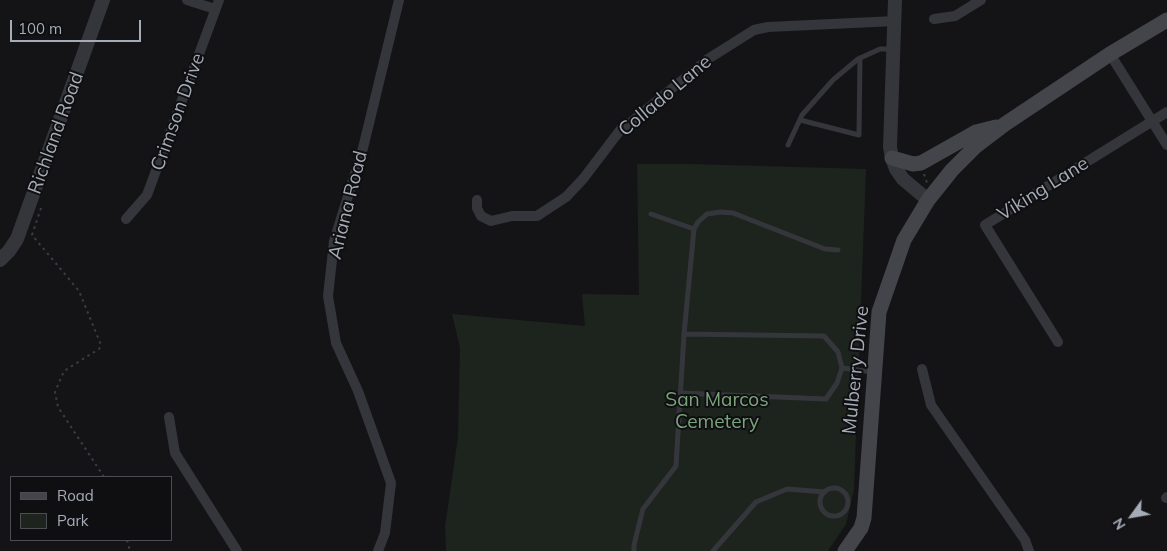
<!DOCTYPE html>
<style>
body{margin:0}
#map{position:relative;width:1167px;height:551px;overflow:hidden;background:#141416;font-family:Mulish,sans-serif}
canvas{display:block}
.legend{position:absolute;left:10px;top:476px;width:162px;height:65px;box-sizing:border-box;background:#0f0f11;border:1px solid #4b4d53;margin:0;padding:6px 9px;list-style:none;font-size:15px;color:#a5abb7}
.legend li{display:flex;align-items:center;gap:10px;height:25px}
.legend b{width:25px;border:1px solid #4b4d53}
.north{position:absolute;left:1107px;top:491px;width:50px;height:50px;-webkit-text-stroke:4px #0f0f11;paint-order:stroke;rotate:238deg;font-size:14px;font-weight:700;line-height:20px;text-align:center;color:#a5abb7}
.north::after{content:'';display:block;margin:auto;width:18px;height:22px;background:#a5abb7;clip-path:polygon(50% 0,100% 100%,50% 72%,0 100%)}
.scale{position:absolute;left:10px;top:20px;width:131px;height:22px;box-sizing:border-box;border:2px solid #a5abb7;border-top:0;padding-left:6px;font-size:15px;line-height:18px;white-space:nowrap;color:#a5abb7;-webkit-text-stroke:4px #0f0f11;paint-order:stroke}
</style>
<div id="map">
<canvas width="1167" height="551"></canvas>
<ul class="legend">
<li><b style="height:6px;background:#43454b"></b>Road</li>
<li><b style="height:14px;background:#1c241d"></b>Park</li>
</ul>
<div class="north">N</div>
<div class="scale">100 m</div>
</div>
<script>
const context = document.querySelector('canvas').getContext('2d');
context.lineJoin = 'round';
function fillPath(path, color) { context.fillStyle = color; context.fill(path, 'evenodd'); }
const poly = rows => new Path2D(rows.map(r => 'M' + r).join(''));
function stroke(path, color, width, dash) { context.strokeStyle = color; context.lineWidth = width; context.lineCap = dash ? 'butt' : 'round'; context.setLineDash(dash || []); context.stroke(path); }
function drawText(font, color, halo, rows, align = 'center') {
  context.font = font + ' Mulish,sans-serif'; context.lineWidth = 4; context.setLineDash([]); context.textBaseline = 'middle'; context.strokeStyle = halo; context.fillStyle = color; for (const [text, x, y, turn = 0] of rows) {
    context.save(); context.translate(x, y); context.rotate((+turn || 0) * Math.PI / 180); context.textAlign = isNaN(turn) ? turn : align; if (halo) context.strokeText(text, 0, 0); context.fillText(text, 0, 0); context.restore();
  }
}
fillPath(poly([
 [637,164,689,164,866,169,854,490,846,524,828,551,446,551,445,527,458,437,460,348,452,314,585,326,582,294,639,295]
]), '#1c241d');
stroke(poly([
 [924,174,927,183],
 [41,208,32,235,79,291,101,345,99,349,64,371,55,392,58,407,104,477],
 [127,540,130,551]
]), '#3b3d42', 2, [2.5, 4]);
stroke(poly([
 [800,120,859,135,860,58],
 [788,145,802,115,833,80,858,59,880,49,893,49],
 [651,214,694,229],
 [838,250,825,249,733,213,720,212,707,214,698,222,694,229,684,334,824,336,838,352,842,368,873,372],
 [680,393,826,399,837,383,842,368],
 '820 502a14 14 0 1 1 28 0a14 14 0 1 1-28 0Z',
 [634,551,634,545,643,509,676,466,684,334],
 [713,551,756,502,787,489,825,492]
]), '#35363b', 5);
stroke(poly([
 [187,0,215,9],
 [934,19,955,16,981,0],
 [1110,54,1167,145],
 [477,200,477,208,481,216,491,221,512,216,537,216,566,197,583,179,621,129,631,122,708,59,754,30,768,27,895,21],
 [126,219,147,195,219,0],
 [1058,342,985,225,1167,112],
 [922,369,931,405,1025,540,1029,551],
 [169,417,175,453,237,551],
 [1166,498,1167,497],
 [378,551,385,533,391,483,358,391,336,343,328,296,334,241,363,148,399,0]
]), '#35363b', 10);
stroke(poly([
 [895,0,890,147,892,158,896,169,903,179,928,200],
 [0,260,9,251,17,239,103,0]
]), '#35363b', 14);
stroke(poly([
 [892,158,913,164,921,163,976,132,996,127],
 [845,551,861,528,864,518,879,312,904,240,928,200,952,170,976,146,1005,124,1110,54,1167,20]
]), '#43454b', 15);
drawText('19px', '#a5abb7', '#0f0f11', [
 ["Collado Lane",665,96,-40],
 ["Crimson Drive",178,112,-70],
 ["Richland Road",56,133,-70],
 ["Viking Lane",1043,189,-32],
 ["Ariana Road",348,205,-76],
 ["Mulberry Drive",856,370,-84]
]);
drawText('19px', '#7ba37c', '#0f0f11', [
 ["San Marcos",717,400],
 ["Cemetery",717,422]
]);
</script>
